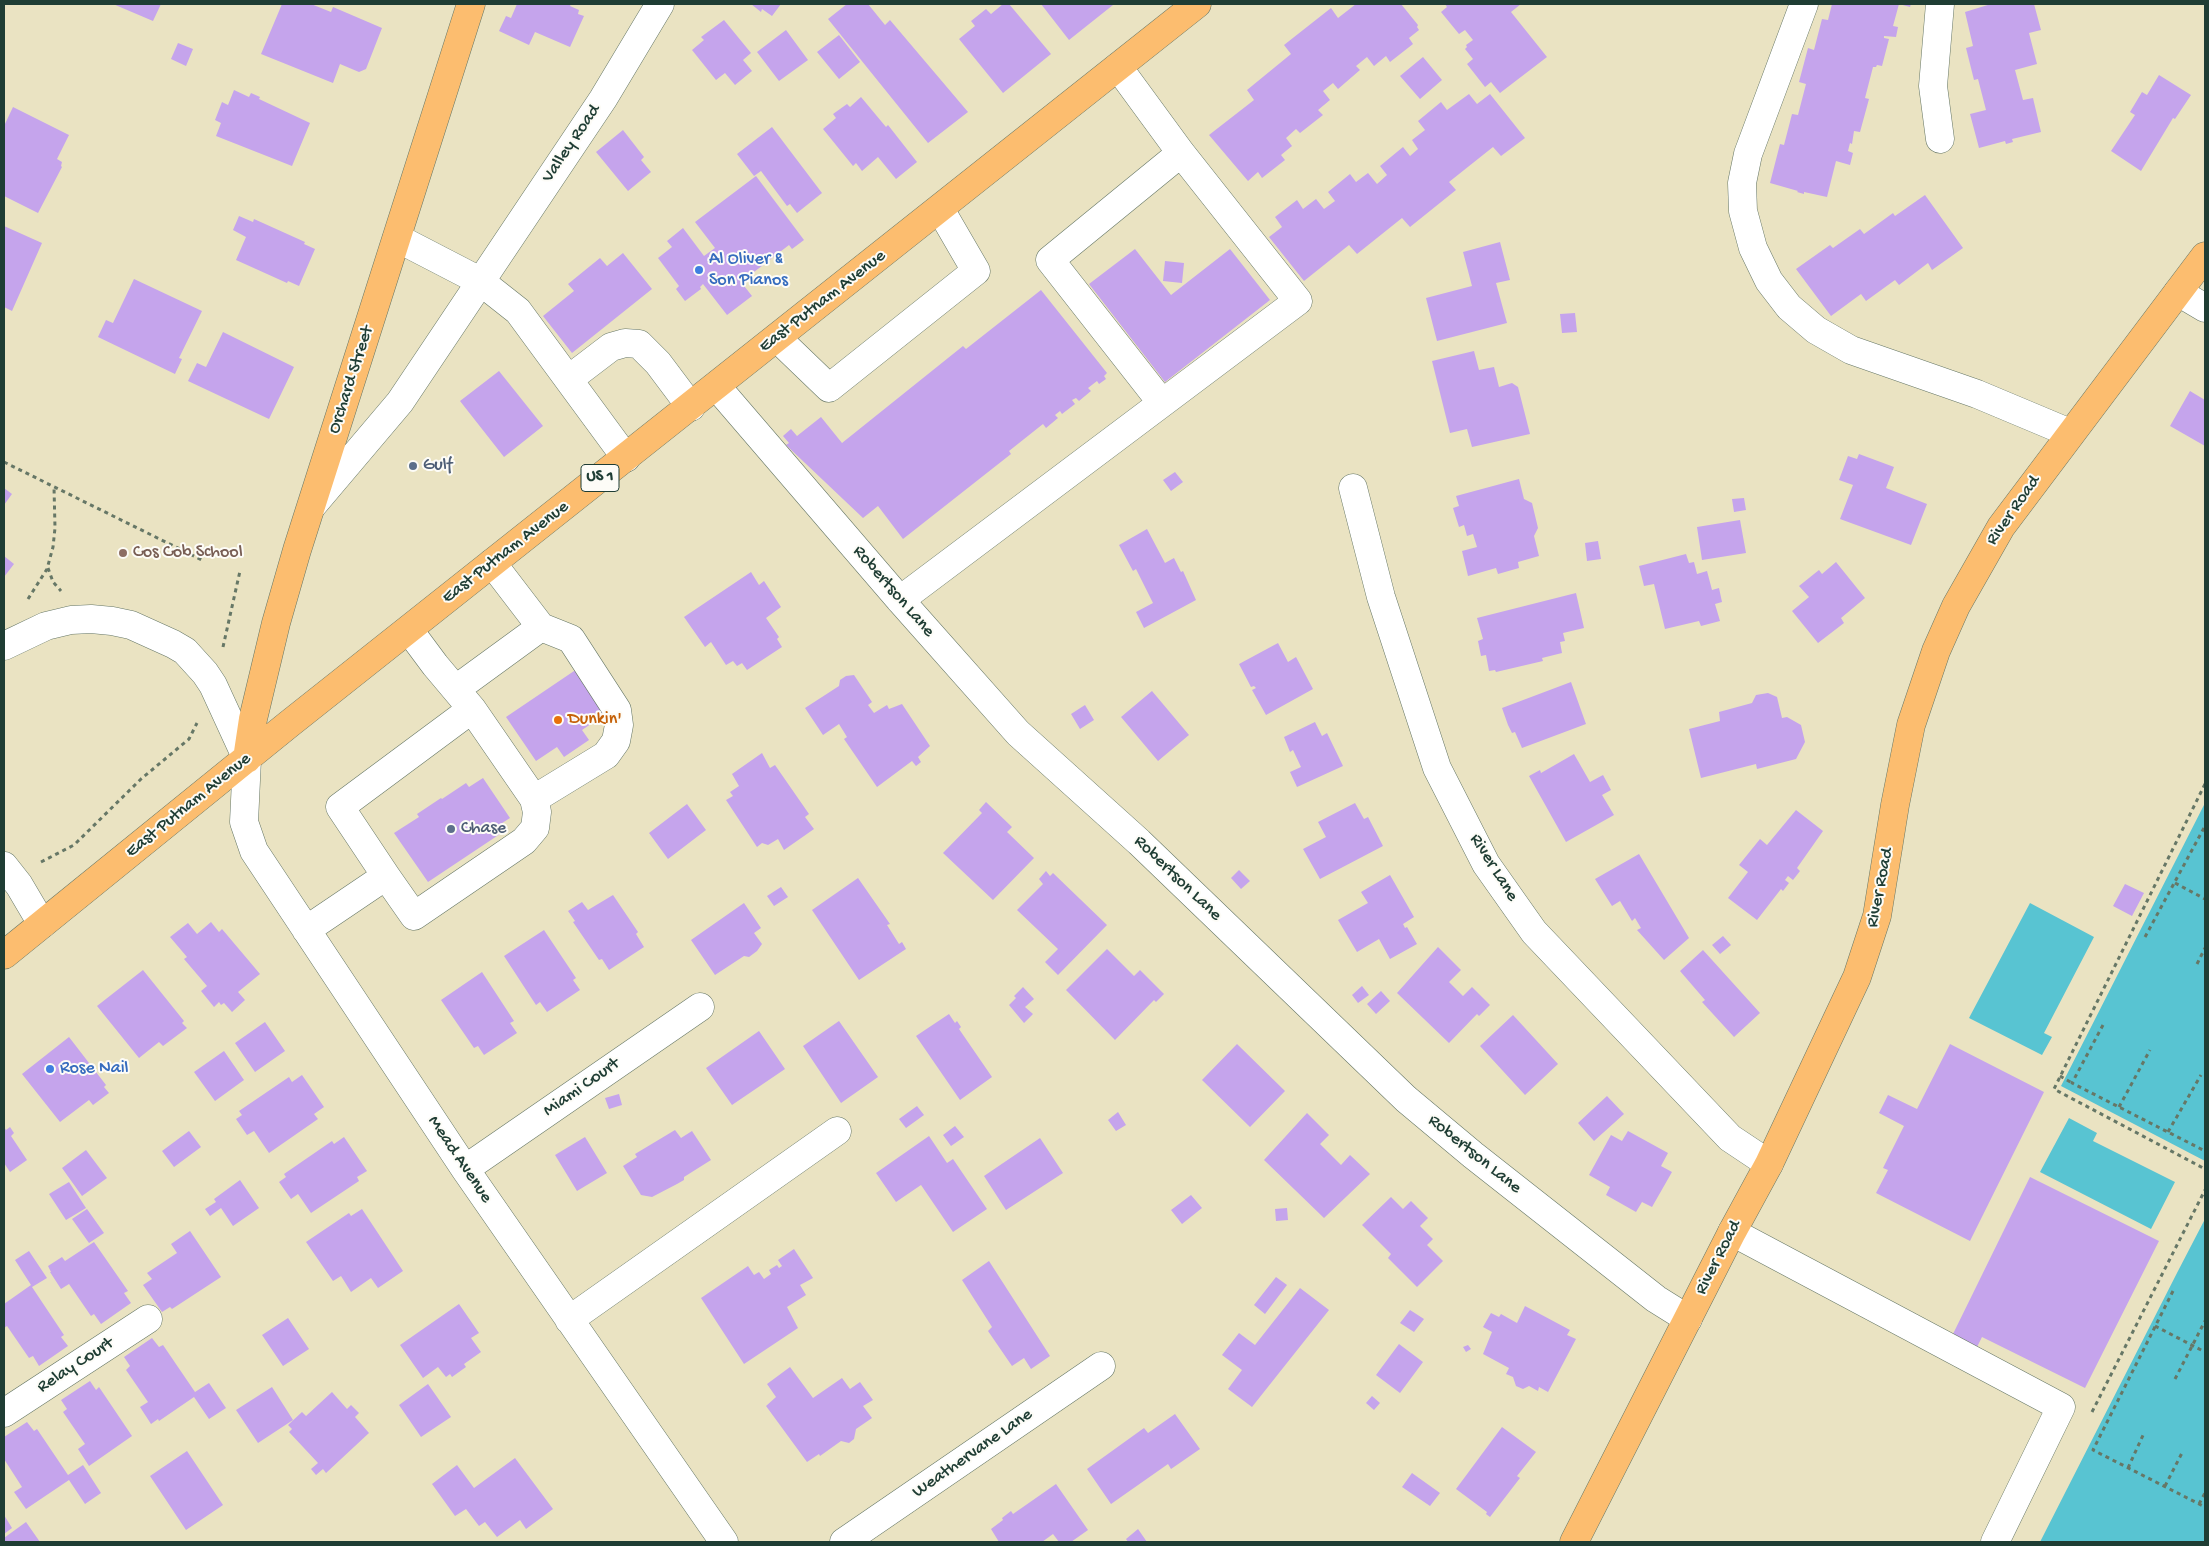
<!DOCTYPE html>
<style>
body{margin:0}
#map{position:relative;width:2209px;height:1546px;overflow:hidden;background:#eae3c2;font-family:"Gochi Hand",sans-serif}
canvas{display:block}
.frame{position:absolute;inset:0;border:5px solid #1f3d34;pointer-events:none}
</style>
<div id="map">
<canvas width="2209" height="1546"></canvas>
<div class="frame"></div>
</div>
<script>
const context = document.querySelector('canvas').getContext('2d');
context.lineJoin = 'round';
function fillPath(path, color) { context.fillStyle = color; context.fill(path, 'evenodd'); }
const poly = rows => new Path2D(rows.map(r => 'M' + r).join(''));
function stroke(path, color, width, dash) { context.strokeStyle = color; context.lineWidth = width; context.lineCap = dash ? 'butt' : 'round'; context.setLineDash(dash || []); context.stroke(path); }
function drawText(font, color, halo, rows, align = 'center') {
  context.font = font + ' "Gochi Hand",sans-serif'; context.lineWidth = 4; context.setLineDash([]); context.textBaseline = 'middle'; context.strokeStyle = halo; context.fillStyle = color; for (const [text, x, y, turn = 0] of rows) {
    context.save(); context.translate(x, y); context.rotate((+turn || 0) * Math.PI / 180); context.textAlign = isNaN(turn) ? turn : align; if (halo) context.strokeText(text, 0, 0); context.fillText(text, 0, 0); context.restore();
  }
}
fillPath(poly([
 [2205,803,2205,1161,2061,1086],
 [2030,903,2094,937,2044,1033,2052,1037,2042,1055,1969,1018],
 [2069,1118,2097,1133,2093,1141,2175,1182,2151,1229,2040,1172],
 [2205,1219,2205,1542,2040,1542,2178,1271]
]), '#58c4d2');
fillPath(poly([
 [113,4,161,4,153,21],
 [282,4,311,4,331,12,333,7,382,28,366,69,359,72,340,64,333,83,261,54],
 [517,4,571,4,570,6,579,10,578,14,584,16,570,47,535,32,529,45,499,31,506,16,511,18],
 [751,4,781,4,772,16,762,9,761,12],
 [847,4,868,4,885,25,890,20,968,112,928,143,828,19],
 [1003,4,1009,4,1051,54,1003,93,959,39,975,26,971,21,986,9,991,14],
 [1041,4,1112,4,1113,5,1069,40],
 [1356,4,1401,4,1418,25,1417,27,1419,30,1409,38,1413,44,1390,62,1386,56,1374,66,1367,57,1356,66,1360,70,1338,89,1333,83,1323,91,1330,100,1318,110,1323,115,1300,133,1296,129,1286,138,1292,146,1281,155,1285,160,1262,178,1258,172,1248,181,1209,135,1254,100,1247,90,1291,54,1284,45,1331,8,1338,18],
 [1445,4,1521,4,1511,12,1547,57,1500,93,1491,82,1485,87,1467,64,1473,59,1465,49,1467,47,1466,45,1473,40,1465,30,1459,34,1441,12,1447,7],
 [1832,4,1899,4,1893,26,1898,27,1896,37,1884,36,1884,38,1889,39,1882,66,1877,65,1876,67,1873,67,1865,98,1869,99,1860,132,1854,131,1852,144,1850,143,1848,151,1853,153,1850,165,1836,161,1827,197,1804,192,1804,194,1797,192,1798,191,1770,183,1780,144,1784,145,1792,114,1798,115,1806,84,1799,82,1808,48,1814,50,1822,19,1828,20],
 [1899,4,1911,4,1910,7],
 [1991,4,2034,4,2041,30,2029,33,2037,64,2015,70,2023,100,2033,98,2041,132,2012,139,2013,142,2006,144,2005,141,1979,148,1970,114,1986,110,1978,79,1974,80,1966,48,1973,46,1965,12],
 [724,20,751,53,743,60,752,71,735,85,725,73,716,80,692,50,704,40,701,37],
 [786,30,808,60,779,81,757,52],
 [839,35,860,62,839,79,817,52],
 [178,43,193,49,186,66,171,59],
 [1423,57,1442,80,1420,99,1400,76],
 [2159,75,2191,95,2175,119,2173,118,2141,171,2111,151,2135,115,2130,112,2142,92,2147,95],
 [234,90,249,97,251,93,260,97,259,99,310,123,292,166,216,136,221,123,215,120,222,102,228,105],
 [1469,94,1477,104,1490,94,1525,138,1501,156,1493,147,1449,182,1456,190,1410,227,1402,218,1357,254,1349,245,1304,281,1269,237,1282,227,1275,217,1297,200,1303,209,1316,199,1324,209,1335,201,1328,192,1350,174,1356,182,1368,173,1377,184,1387,175,1380,166,1403,147,1410,156,1418,149,1412,140,1425,130,1418,121,1441,102,1447,110],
 [861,97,886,127,888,125,917,162,896,179,878,157,862,171,856,163,853,166,823,129,836,118,833,114,847,104,850,107],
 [13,107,69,135,57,159,62,162,61,166,62,167,38,213,4,196,4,126],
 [772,127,822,193,797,213,790,204,787,206,761,171,754,176,737,154],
 [623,130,644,157,641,160,651,172,628,191,596,152],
 [756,176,804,240,792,249,789,245,741,282,752,296,727,315,703,284,700,287,701,289,685,301,676,289,679,286,658,258,672,247,667,241,683,228,704,256,715,248,695,222],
 [1925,195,1963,248,1932,270,1928,263,1899,285,1895,280,1866,301,1861,294,1831,316,1796,269,1830,245,1833,248,1860,229,1864,234,1893,213,1895,216],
 [239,216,253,222,254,219,305,242,304,244,315,249,299,286,288,281,287,283,236,260,246,237,233,230],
 [4,226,42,243,12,311,4,307],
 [1500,242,1510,280,1496,283,1507,323,1437,341,1426,298,1472,286,1463,252],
 [1135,249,1171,295,1230,249,1270,300,1165,382,1089,284],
 [623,253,652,289,572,353,543,316,574,291,568,284,600,258,607,266],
 [1165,261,1184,263,1182,283,1163,281],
 [134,279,202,311,179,358,182,359,175,374,98,337,106,320,113,323],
 [1041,290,1107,373,1104,376,1106,379,1099,384,1097,381,1088,388,1091,391,1079,401,1076,398,1072,400,1075,404,1062,414,1060,411,1055,415,1058,418,1046,428,1043,424,1009,451,1011,454,903,539,878,506,863,518,786,445,789,443,783,436,791,429,797,436,821,417,842,443,963,346,966,349],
 [1575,313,1577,332,1562,333,1560,314],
 [223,332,294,367,269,419,188,381,197,363,206,367],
 [1474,351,1479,370,1494,367,1499,387,1512,383,1518,387,1530,434,1472,447,1467,429,1450,433,1432,361],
 [499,371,543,426,504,457,460,401],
 [2190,391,2205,400,2205,446,2170,426],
 [1859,454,1894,467,1886,488,1927,504,1911,545,1840,519,1853,485,1839,480,1848,456,1857,459],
 [1175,472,1183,482,1171,491,1163,480],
 [1519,479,1524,499,1532,503,1538,528,1534,536,1539,556,1518,562,1519,568,1498,574,1496,568,1468,576,1462,551,1477,547,1473,534,1467,536,1464,525,1459,527,1453,508,1459,506,1456,496],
 [4,488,12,494,4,505],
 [1744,498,1746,510,1734,512,1732,499],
 [1740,520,1746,553,1702,560,1697,527],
 [1147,529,1165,563,1174,558,1181,572,1183,571,1196,600,1144,628,1136,612,1153,603,1136,569,1133,571,1119,545],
 [1598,541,1601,559,1587,561,1585,543],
 [1686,554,1689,563,1694,562,1697,574,1707,571,1712,590,1719,588,1722,602,1715,604,1720,621,1701,626,1699,621,1665,629,1654,584,1644,586,1639,566],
 [4,556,14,564,4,577],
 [1836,562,1865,598,1841,618,1844,623,1818,643,1792,611,1809,597,1799,586,1819,570,1822,574],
 [751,572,759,585,764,581,781,607,766,618,779,637,777,639,782,647,747,670,742,663,737,666,733,661,726,665,711,642,705,647,684,617],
 [1576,593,1584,628,1563,633,1565,641,1560,642,1562,653,1542,658,1543,661,1496,672,1495,670,1489,671,1486,655,1481,656,1478,641,1483,639,1477,618],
 [1278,643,1288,662,1296,657,1313,689,1266,715,1252,690,1256,688,1254,686,1251,687,1239,664],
 [577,669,607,713,582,730,589,740,564,757,557,747,536,761,506,717],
 [854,675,872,702,868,705,874,713,887,705,889,709,902,704,930,746,918,757,921,762,916,766,912,761,877,787,844,739,847,737,839,724,823,735,805,708,839,686,840,680,846,676],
 [1571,682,1586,724,1522,748,1515,732,1512,733,1508,725,1502,708],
 [1152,691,1189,735,1158,761,1121,717],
 [1768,693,1777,697,1782,718,1787,717,1801,725,1805,742,1796,759,1757,769,1756,764,1701,778,1689,729,1720,721,1719,712,1752,703,1756,695],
 [1085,705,1094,720,1080,729,1071,714],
 [1315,722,1322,736,1327,733,1343,766,1297,787,1290,772,1301,767,1293,750,1290,752,1284,737],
 [762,753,770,768,775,765,809,814,805,817,814,829,784,850,778,839,768,845,762,843,757,847,726,800,733,796,730,792,739,786,732,774],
 [1574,754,1590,782,1603,775,1611,790,1602,795,1614,815,1566,842,1529,776,1540,770,1541,773],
 [483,778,510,818,499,825,503,832,428,882,394,833,419,817,417,814,441,798,442,799,466,783,469,787],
 [986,802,1012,827,1007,832,1034,858,993,900,943,853,982,813,979,810],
 [1355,803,1364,819,1368,817,1383,846,1320,879,1303,849,1326,837,1318,822],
 [687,804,706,830,668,859,649,833],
 [1796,810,1823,831,1797,868,1800,871,1793,880,1788,876,1785,880,1789,883,1783,891,1781,889,1757,920,1728,898,1748,872,1739,865,1760,839,1767,845],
 [1639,854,1689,938,1664,960,1637,930,1641,928,1635,918,1632,921,1620,901,1612,906,1595,879],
 [1239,870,1250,881,1241,889,1231,878],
 [1046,871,1050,876,1053,873,1107,925,1058,975,1045,962,1058,949,1017,910,1043,884,1039,879],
 [1390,875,1414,917,1403,924,1405,928,1407,927,1417,944,1390,959,1379,939,1357,952,1338,920,1368,903,1361,892],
 [858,878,890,924,887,925,899,944,902,942,906,949,859,980,812,910],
 [2125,884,2144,893,2132,916,2113,906],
 [781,887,788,897,774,906,767,896],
 [613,895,638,932,636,934,644,947,609,970,602,959,599,960,573,922,575,921,568,911,582,902,588,910],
 [744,903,761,928,754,933,762,944,757,951,749,957,744,956,715,975,691,940],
 [211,922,219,932,222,929,260,974,238,992,245,1000,232,1012,224,1003,221,1005,219,1002,214,1007,201,991,207,986,184,959,187,957,170,937,188,923,197,934],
 [544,930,576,978,573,980,580,990,547,1012,540,1002,536,1005,504,956],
 [1723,936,1731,945,1720,954,1712,945],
 [1438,947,1461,970,1449,982,1463,996,1472,987,1490,1005,1479,1016,1477,1014,1449,1043,1397,993],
 [1107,949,1134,976,1140,970,1164,994,1156,1002,1154,1000,1115,1040,1066,990],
 [1703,950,1760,1013,1734,1037,1702,1002,1705,1000,1680,971],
 [143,970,184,1021,182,1023,187,1028,163,1046,159,1042,139,1058,97,1006],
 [482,972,514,1021,510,1023,517,1033,484,1055,478,1046,474,1048,441,1000],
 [1362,986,1369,995,1358,1003,1352,995],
 [1023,987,1034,999,1025,1007,1033,1014,1024,1023,1009,1005,1016,998,1014,996],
 [1381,991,1390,1001,1376,1014,1367,1004],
 [949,1014,955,1023,957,1021,961,1027,959,1029,992,1077,960,1100,916,1036],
 [1513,1015,1558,1064,1525,1095,1480,1046],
 [839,1021,878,1077,841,1103,803,1046],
 [265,1022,285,1051,255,1072,235,1043],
 [759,1031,785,1069,732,1105,706,1068],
 [69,1037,106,1085,104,1087,109,1093,93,1105,89,1100,60,1122,22,1074],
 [1237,1044,1285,1091,1250,1127,1202,1080],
 [1950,1044,2044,1092,1970,1241,1876,1193,1888,1170,1883,1168,1904,1126,1879,1113,1888,1095,1917,1109],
 [224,1051,244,1080,215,1101,194,1072],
 [302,1075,324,1107,314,1114,318,1119,269,1153,254,1131,247,1135,236,1119,242,1115,239,1111,289,1077,292,1082],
 [619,1094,622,1105,609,1109,605,1098],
 [1607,1096,1624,1114,1594,1141,1578,1123],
 [917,1106,924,1115,906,1128,899,1119],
 [1118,1112,1126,1125,1116,1131,1108,1120],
 [1307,1113,1329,1135,1320,1144,1341,1165,1350,1155,1370,1174,1324,1218,1264,1160],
 [955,1126,964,1137,951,1146,943,1135],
 [4,1127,6,1130,10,1127,14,1133,11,1136,27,1160,10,1172,4,1163],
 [675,1130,681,1138,692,1131,711,1160,684,1177,684,1180,677,1184,652,1197,641,1195,623,1166,637,1157,635,1154],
 [189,1131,201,1147,174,1167,162,1151],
 [1628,1131,1668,1153,1661,1166,1672,1172,1652,1207,1642,1202,1636,1212,1606,1195,1610,1187,1589,1175,1611,1135,1622,1141],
 [929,1136,947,1163,953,1159,987,1209,953,1232,921,1185,896,1202,876,1173],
 [344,1137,367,1171,357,1177,359,1181,311,1213,298,1194,291,1199,279,1182,286,1177,284,1174,332,1141,334,1144],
 [585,1137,607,1173,577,1191,555,1155],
 [1040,1138,1063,1173,1006,1210,984,1176],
 [86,1150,107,1178,82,1196,62,1168],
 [2030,1177,2159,1241,2085,1388,1982,1337,1976,1349,1952,1336],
 [240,1180,259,1208,233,1226,221,1208,210,1216,205,1209,216,1202,214,1199],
 [69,1182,86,1208,66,1220,49,1194],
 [1191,1195,1202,1208,1182,1224,1171,1210],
 [1391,1197,1403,1209,1411,1201,1428,1218,1420,1226,1433,1239,1427,1245,1443,1261,1417,1287,1388,1258,1391,1254,1362,1225],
 [1287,1208,1288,1220,1276,1221,1275,1209],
 [87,1209,104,1233,89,1243,72,1219],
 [362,1209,403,1271,378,1288,371,1278,351,1292,341,1276,333,1281,306,1242,349,1213,351,1216],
 [190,1231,221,1277,172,1309,170,1307,162,1312,143,1285,152,1279,147,1273,177,1253,171,1244],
 [94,1242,128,1291,124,1293,131,1303,101,1324,94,1314,91,1316,69,1284,61,1289,50,1272,51,1272,48,1266,62,1257,65,1261],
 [794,1249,813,1278,800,1285,806,1295,787,1307,798,1328,744,1364,701,1298,748,1266,754,1275,759,1272,764,1279,771,1274,769,1270,777,1265,779,1268,782,1266,778,1260],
 [29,1251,47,1278,32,1287,64,1335,61,1337,68,1346,39,1366,33,1356,29,1358,7,1326,4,1328,4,1304,31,1285,15,1260],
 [989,1261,1050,1356,1031,1369,1024,1358,1012,1366,988,1331,992,1327,962,1280],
 [1276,1277,1287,1285,1265,1314,1254,1305],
 [1300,1288,1329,1310,1252,1407,1228,1389,1242,1370,1222,1355,1239,1333,1255,1345],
 [459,1304,479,1333,471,1338,481,1352,464,1364,466,1367,452,1377,450,1374,446,1377,438,1367,423,1378,400,1345],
 [1525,1306,1570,1330,1567,1335,1576,1339,1548,1392,1539,1387,1538,1391,1529,1386,1523,1389,1516,1386,1513,1377,1506,1374,1509,1368,1483,1354,1492,1332,1483,1327,1491,1313,1499,1317,1501,1314,1517,1323],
 [1410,1310,1424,1319,1414,1332,1400,1323],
 [288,1318,309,1349,283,1366,262,1335],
 [152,1338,159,1347,163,1345,195,1392,209,1383,226,1408,209,1419,194,1397,159,1421,158,1419,151,1424,140,1407,148,1402,126,1370,130,1366,124,1357],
 [1399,1344,1423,1362,1400,1393,1376,1375],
 [1468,1345,1471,1349,1466,1352,1463,1347],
 [790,1367,813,1398,842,1378,850,1389,860,1382,873,1400,863,1406,872,1418,856,1429,854,1439,849,1443,841,1441,820,1456,819,1454,807,1462,766,1406,776,1397,767,1384],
 [90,1381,96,1390,99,1387,132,1436,89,1466,78,1449,85,1444,63,1412,67,1409,61,1400],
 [428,1384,451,1417,421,1437,399,1405],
 [272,1387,293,1420,258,1443,236,1410],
 [332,1392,347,1409,351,1405,359,1413,355,1417,369,1433,326,1473,323,1469,316,1475,311,1469,318,1463,289,1432,292,1429,288,1425,302,1412,306,1416],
 [1372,1396,1380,1403,1374,1410,1366,1403],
 [1175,1414,1200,1449,1171,1469,1168,1464,1111,1504,1087,1469,1144,1428,1148,1433],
 [27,1422,34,1431,37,1429,68,1475,83,1465,101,1493,85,1504,69,1480,26,1509,14,1492,22,1487,4,1459,4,1437],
 [1502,1427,1536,1452,1517,1476,1520,1478,1490,1517,1486,1514,1487,1512,1456,1489],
 [187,1451,223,1505,186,1530,150,1476],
 [515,1458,553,1509,526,1529,520,1520,497,1537,485,1522,479,1526,466,1509,455,1516,432,1484,457,1465,474,1488],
 [1412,1473,1440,1493,1430,1506,1402,1487],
 [1056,1484,1088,1530,1071,1542,1059,1542,1053,1534,1042,1542,999,1542,991,1529,1003,1520,1002,1518,1011,1511,1013,1514],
 [4,1515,12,1528,4,1534],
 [26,1522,40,1542,4,1542,4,1538],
 [1138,1529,1147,1542,1128,1542,1126,1539]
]), '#c5a4ec');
const minor = poly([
 [1804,4,1748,154,1742,183,1743,211,1753,248,1769,281,1789,307,1816,330,1851,350,1977,394,2070,433],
 [1940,4,1933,86,1940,139],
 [397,238,480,281,518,311,626,458],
 [2178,292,2205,308],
 [777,338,829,388,976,271,940,209],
 [569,379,611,347,625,343,639,344,658,363,691,407],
 [717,387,900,600,1018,733,1139,842,1406,1099,1473,1155,1656,1299,1688,1319],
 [1162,403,1050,260,1181,153],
 [1353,488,1381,597,1437,768,1486,864,1534,932,1730,1138,1769,1164],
 [312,506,400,402,603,99,660,4],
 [492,563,541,627,571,639,617,710,619,725,616,741,606,755,534,799],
 [900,600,1298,301,1181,153,1118,67],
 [4,646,46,626,71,620,91,619,112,621,131,625,173,644,185,651,205,673,213,685,247,759,244,822,254,851,465,1169,724,1542],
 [456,689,541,627],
 [4,866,19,885,42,924],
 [386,876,414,916,524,841,535,828,537,812,534,799,472,709,435,665,409,630],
 [306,930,386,876,340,807,472,709],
 [465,1169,700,1007],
 [1732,1232,2061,1407,1995,1542],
 [569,1320,837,1131],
 [4,1413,148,1319],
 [844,1542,1101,1366]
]);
const major = poly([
 [247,759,253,719,276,623,297,550,471,4],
 [4,955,289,724,1197,4],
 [1574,1542,1732,1232,1769,1164,1857,977,1877,916,1895,805,1911,725,1936,651,1956,606,2001,527,2205,256]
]);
stroke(minor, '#676', 29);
stroke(major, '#676', 29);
stroke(poly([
 [4,462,202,560],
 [48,568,53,582,61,591],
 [28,599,47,569,53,547,55,528,54,487],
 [223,647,240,571],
 [2205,784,2054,1089,2205,1169],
 [41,862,74,845,141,779,189,739,197,723],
 [2175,883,2205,899],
 [2145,937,2205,826],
 [2197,964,2205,948],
 [2103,1025,2072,1083,2205,1151],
 [2060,1076,2072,1083],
 [2119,1107,2150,1050],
 [2168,1132,2201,1075],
 [2173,1291,2093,1450,2205,1507],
 [2155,1326,2205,1352],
 [2175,1379,2205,1321],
 [2092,1412,2205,1190],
 [2128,1468,2144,1433],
 [2165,1486,2183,1451],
 [2199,1504,2205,1493]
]), '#676', 3, [4, 4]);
stroke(minor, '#fff', 28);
stroke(major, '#fcbd6f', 28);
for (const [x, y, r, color] of [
 [699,270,5,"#3f7fe0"],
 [413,466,5,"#5c6f8a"],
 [123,553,5,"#8d6e63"],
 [558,720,5,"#e8710a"],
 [451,829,5,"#5c6f8a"],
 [50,1069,5,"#3f7fe0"]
]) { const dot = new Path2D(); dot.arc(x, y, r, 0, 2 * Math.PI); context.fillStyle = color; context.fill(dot); stroke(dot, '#fdfcf7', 2); }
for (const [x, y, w] of [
 [600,478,38]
]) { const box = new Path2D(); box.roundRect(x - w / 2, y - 13.5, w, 27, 4); context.fillStyle = '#fdfcf7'; context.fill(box); stroke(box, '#1f3d34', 1); }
drawText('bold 16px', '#1f3d34', null, [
 ["US 1",600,478]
]);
drawText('18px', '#1f3d34', '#fdfcf7', [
 ["Valley Road",572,144,-56],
 ["East Putnam Avenue",823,302,-38],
 ["Orchard Street",352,380,-72],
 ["River Road",2014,511,-55],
 ["East Putnam Avenue",506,553,-38],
 ["Robertson Lane",893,592,49],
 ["East Putnam Avenue",189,806,-39],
 ["River Lane",1493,868,58],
 ["Robertson Lane",1177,879,44],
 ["River Road",1881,888,-79],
 ["Miami Court",582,1088,-35],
 ["Robertson Lane",1474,1155,39],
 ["Mead Avenue",459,1160,56],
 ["River Road",1719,1258,-63],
 ["Relay Court",76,1366,-33],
 ["Weathervane Lane",973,1454,-35]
]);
drawText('18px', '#366cbe', '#fdfcf7', [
 ["Al Oliver &",709,260],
 ["Son Pianos",709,281],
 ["Rose Nail",60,1069]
], 'left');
drawText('18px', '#4e5e75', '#fdfcf7', [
 ["Gulf",423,466],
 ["Chase",461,829]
], 'left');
drawText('18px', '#785e54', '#fdfcf7', [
 ["Cos Cob School",133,553]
], 'left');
drawText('18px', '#c56008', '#fdfcf7', [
 ["Dunkin'",568,720]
], 'left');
</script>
